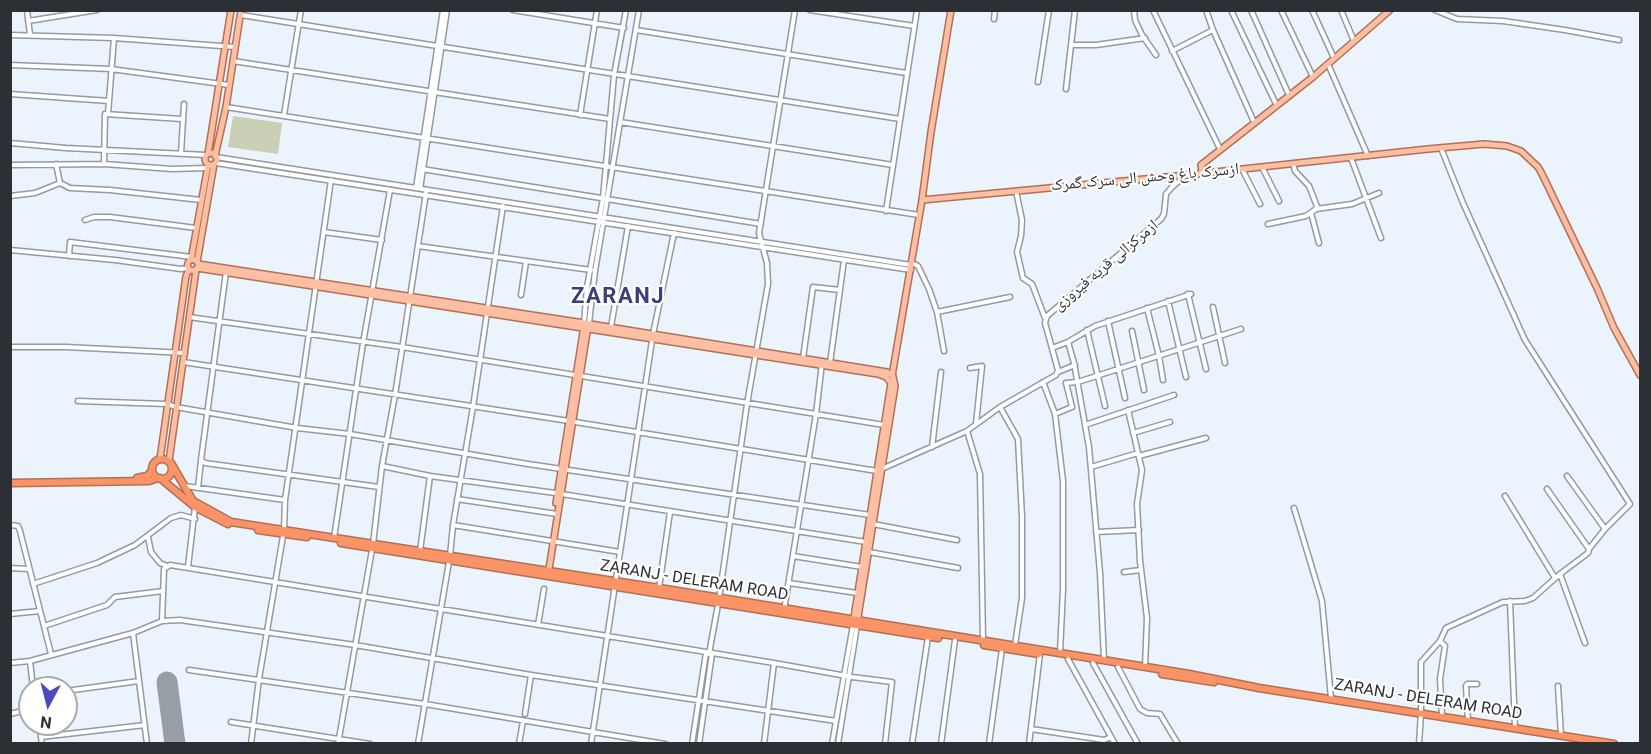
<!DOCTYPE html>
<meta charset="utf-8">
<style>
body{margin:0}
#map{position:relative;width:1651px;height:754px;overflow:hidden;background:#ebf3fd;font-family:Roboto,sans-serif}
canvas{display:block}
.frame{position:absolute;inset:0;border:12px solid #2c2f33;pointer-events:none}
.north{position:absolute;left:18px;top:676px;width:60px;height:60px;box-sizing:border-box;background:#fff;border:2px solid #abacad;border-radius:50%;rotate:187deg;font-size:16px;font-weight:700;line-height:24px;text-align:center;color:#2c2f33}
.north::after{content:'';display:block;margin:auto;width:21px;height:27px;background:#4f49c0;clip-path:polygon(50% 0,100% 100%,50% 72%,0 100%)}
</style>
<div id="map">
<canvas width="1651" height="754"></canvas>
<div class="frame"></div>
<div class="north">N</div>
</div>
<script>
const context = document.querySelector('canvas').getContext('2d');
context.lineJoin = 'round';
function fillPath(path, color) { context.fillStyle = color; context.fill(path, 'evenodd'); }
const poly = rows => new Path2D(rows.map(r => 'M' + r).join(''));
function stroke(path, color, width, dash) { context.strokeStyle = color; context.lineWidth = width; context.lineCap = dash ? 'butt' : 'round'; context.setLineDash(dash || []); context.stroke(path); }
function drawText(font, color, halo, rows, align = 'center') {
  context.font = font + ' Roboto,"Noto Naskh Arabic",sans-serif'; context.lineWidth = 4.5; context.setLineDash([]); context.textBaseline = 'middle'; context.strokeStyle = halo; context.fillStyle = color; for (const [text, x, y, turn = 0] of rows) {
    context.save(); context.translate(x, y); context.rotate((+turn || 0) * Math.PI / 180); context.textAlign = isNaN(turn) ? turn : align; if (halo) context.strokeText(text, 0, 0); context.fillText(text, 0, 0); context.restore();
  }
}
fillPath(poly([
 [233,116,282,123,278,154,228,147]
]), '#cad0b5');
stroke(poly([
 [167,682,175,744]
]), '#989ea6', 21);
const minor = poly([
 [27,10,30,35],
 [513,10,624,28],
 [810,10,914,26],
 [1134,10,1135,20,1142,35,1156,55],
 [1153,10,1220,149],
 [1206,10,1213,30,1254,122],
 [1231,10,1276,104],
 [1251,10,1289,95],
 [1281,10,1313,77],
 [1312,10,1334,58],
 [1341,10,1354,41],
 [1435,10,1457,19,1503,21,1565,30,1619,40],
 [241,15,900,119],
 [994,19,995,10],
 [28,21,97,10],
 [636,30,906,73],
 [10,35,114,38,235,47],
 [1071,45,1096,45,1145,38],
 [1172,51,1213,30],
 [233,61,610,119],
 [1328,64,1368,156],
 [10,65,111,69,229,85],
 [1038,82,1049,10],
 [1066,89,1075,10],
 [10,94,109,101],
 [226,107,919,215],
 [108,114,114,38],
 [284,115,301,10],
 [580,115,597,10],
 [620,122,893,165],
 [10,143,66,148,206,155],
 [181,153,184,104],
 [216,157,911,265],
 [1351,158,1381,238],
 [216,163,911,270],
 [56,164,60,183],
 [104,164,105,114,182,119],
 [1293,164,1295,171,1309,186,1318,209],
 [10,165,104,164,172,169,206,168],
 [1262,167,1279,201],
 [422,169,761,224],
 [1242,169,1260,204],
 [416,188,443,10],
 [420,189,447,10],
 [1016,191,1022,220,1021,236,1017,252,1023,278,1032,284,1045,318],
 [10,196,35,193,60,183,70,188,110,190,201,200],
 [886,211,917,10],
 [1311,213,1319,243],
 [85,220,94,217,110,217,196,228],
 [1268,224,1306,216,1316,209,1352,204,1379,193],
 [324,232,382,240],
 [418,246,591,270],
 [10,250,115,260,181,269,188,268],
 [69,256,70,242,192,257],
 [912,263,918,266,929,289,937,312,944,351],
 [226,272,201,460,205,463,379,487],
 [1188,294,1206,369],
 [521,295,526,262],
 [1168,301,1186,377],
 [1213,307,1225,363],
 [1147,308,1159,356,1163,380],
 [937,312,1010,297],
 [189,317,402,347,884,425],
 [1108,321,1125,398],
 [584,323,587,287,603,198,614,75,626,10],
 [589,323,595,271,639,10],
 [611,327,628,226],
 [1087,330,1105,406],
 [1132,331,1144,390],
 [1068,342,1074,363,1089,447,1100,573,1104,660],
 [10,347,66,347,185,353],
 [1052,348,1068,342,1095,326,1191,294],
 [803,358,813,287,840,290],
 [183,362,569,421,877,471,967,431,1000,407,1056,375,1058,370,1045,323,1047,316,1161,219,1164,214,1166,194,1172,187,1185,176],
 [830,363,844,260],
 [970,368,982,366,976,424],
 [1058,372,1075,365],
 [1043,382,1055,414,1063,481,1063,589,1060,653],
 [78,401,167,404,176,407,297,428,350,434,528,464,870,515],
 [1000,407,1018,439,1022,517,1022,598,1015,645],
 [1128,410,1142,470,1137,504,1140,561,1147,618,1145,667],
 [1055,414,1072,407,1066,383,1078,382,1241,329],
 [1085,425,1174,395],
 [967,431,980,474,983,640],
 [1133,433,1170,422],
 [932,447,941,372],
 [1139,456,1206,438],
 [382,466,430,476,555,493,866,542],
 [1091,467,1138,453],
 [1567,476,1605,529],
 [185,486,285,500],
 [198,488,201,460],
 [1547,489,1589,549],
 [1505,496,1555,578],
 [457,499,557,514],
 [1294,508,1322,601,1331,698],
 [873,524,957,540],
 [10,525,18,526,20,531,51,654],
 [453,525,620,552],
 [1096,532,1139,530],
 [148,537,151,552,160,563,167,566],
 [334,538,363,343,390,190],
 [420,551,430,476],
 [869,552,958,568],
 [793,556,862,567],
 [188,567,195,507],
 [10,568,28,569],
 [1124,572,1141,570],
 [1560,574,1585,643],
 [789,583,857,593],
 [33,584,97,563,135,545,171,518,181,515,195,519],
 [659,588,670,512],
 [1510,601,1515,728],
 [784,610,816,414,822,363],
 [10,614,40,611],
 [162,621,164,569,170,565,774,663,852,677,892,682,885,744],
 [538,625,544,589],
 [44,626,107,605,115,597,163,591],
 [133,633,147,744],
 [1440,641,1445,646,1440,679,1442,717],
 [709,654,719,599,747,404,768,284,767,263,759,233,795,10],
 [1068,659,1115,744],
 [30,661,33,688],
 [10,663,30,661,133,633,162,621,180,620,355,645,531,675,836,721],
 [1093,663,1138,744],
 [1118,667,1140,709,1147,713,1160,714,1178,744],
 [189,670,425,704,665,744],
 [1558,686,1561,735],
 [66,691,139,681],
 [10,714,30,709],
 [525,714,531,675],
 [1468,721,1466,686,1467,684,1477,684],
 [231,722,370,744],
 [39,724,42,744],
 [1031,729,1104,740,1111,737],
 [41,737,145,725],
 [251,744,259,679,284,530,285,500,331,180],
 [338,744,373,544,382,466,395,395,426,193],
 [418,744,450,556,453,525,473,407,503,206],
 [519,744,523,721],
 [591,744,653,334,674,233],
 [692,744,706,653],
 [699,744,712,654],
 [764,744,774,663],
 [832,744,853,625],
 [838,744,857,626],
 [912,744,928,637],
 [941,744,955,640],
 [989,744,1002,649],
 [1029,744,1040,654],
 [1419,744,1421,713,1421,662,1440,641,1446,628,1503,602,1525,601,1533,598,1560,574,1588,553,1589,549,1605,529,1630,504,1525,340,1463,203,1441,148]
]);
const major = poly([
 '205 159a6 6 0 1 1 12 0a6 6 0 1 1-12 0Z',
 [208,154,231,10],
 [215,156,226,107,241,10],
 [1202,173,1201,165,1313,77,1390,10],
 [922,200,1187,175,1428,149,1484,144,1507,146,1521,151,1538,167,1542,174,1597,288,1614,328,1640,375],
 '187.5 265a5.5 5.5 0 1 1 11 0a5.5 5.5 0 1 1-11 0Z',
 [191,260,208,165],
 [197,262,214,164],
 [198,264,584,323,887,372,893,376,895,386,857,623],
 [197,268,878,374,886,377,891,383,853,624],
 [892,376,922,200,931,132,951,10],
 [160,459,186,276,189,270],
 [169,461,196,270],
 [556,503,584,326],
 [548,575,588,326]
]);
const highway = poly([
 '152 469a10 10 0 1 1 20 0a10 10 0 1 1-20 0Z',
 [171,463,193,501,231,522,659,588,1189,674,1259,688,1614,744],
 [137,478,147,476,152,471],
 [160,478,195,507,228,524],
 [10,483,149,481,158,478],
 [258,530,307,537],
 [341,543,938,638],
 [984,645,1039,654],
 [1162,674,1214,682]
]);
stroke(minor, '#939aa4', 7);
stroke(major, '#b27155', 8);
stroke(highway, '#b27155', 9);
stroke(minor, '#fff', 4);
stroke(major, '#fcbfa4', 5);
stroke(highway, '#fa9467', 6);
drawText('16px', '#2c2f33', '#fff', [
 ["ازسرک باغ وحش الی سرک گمرک",1145,178,-5],
 ["ازمرکزالی قریه فیروزی",1106,266,-40],
 ["ZARANJ - DELERAM ROAD",694,581,9],
 ["ZARANJ - DELERAM ROAD",1428,700,9]
]);
context.letterSpacing = '1.5px';
drawText('bold 22px', '#3c3e7a', '#fff', [
 ["ZARANJ",618,297]
]);
context.letterSpacing = '0px';
</script>
